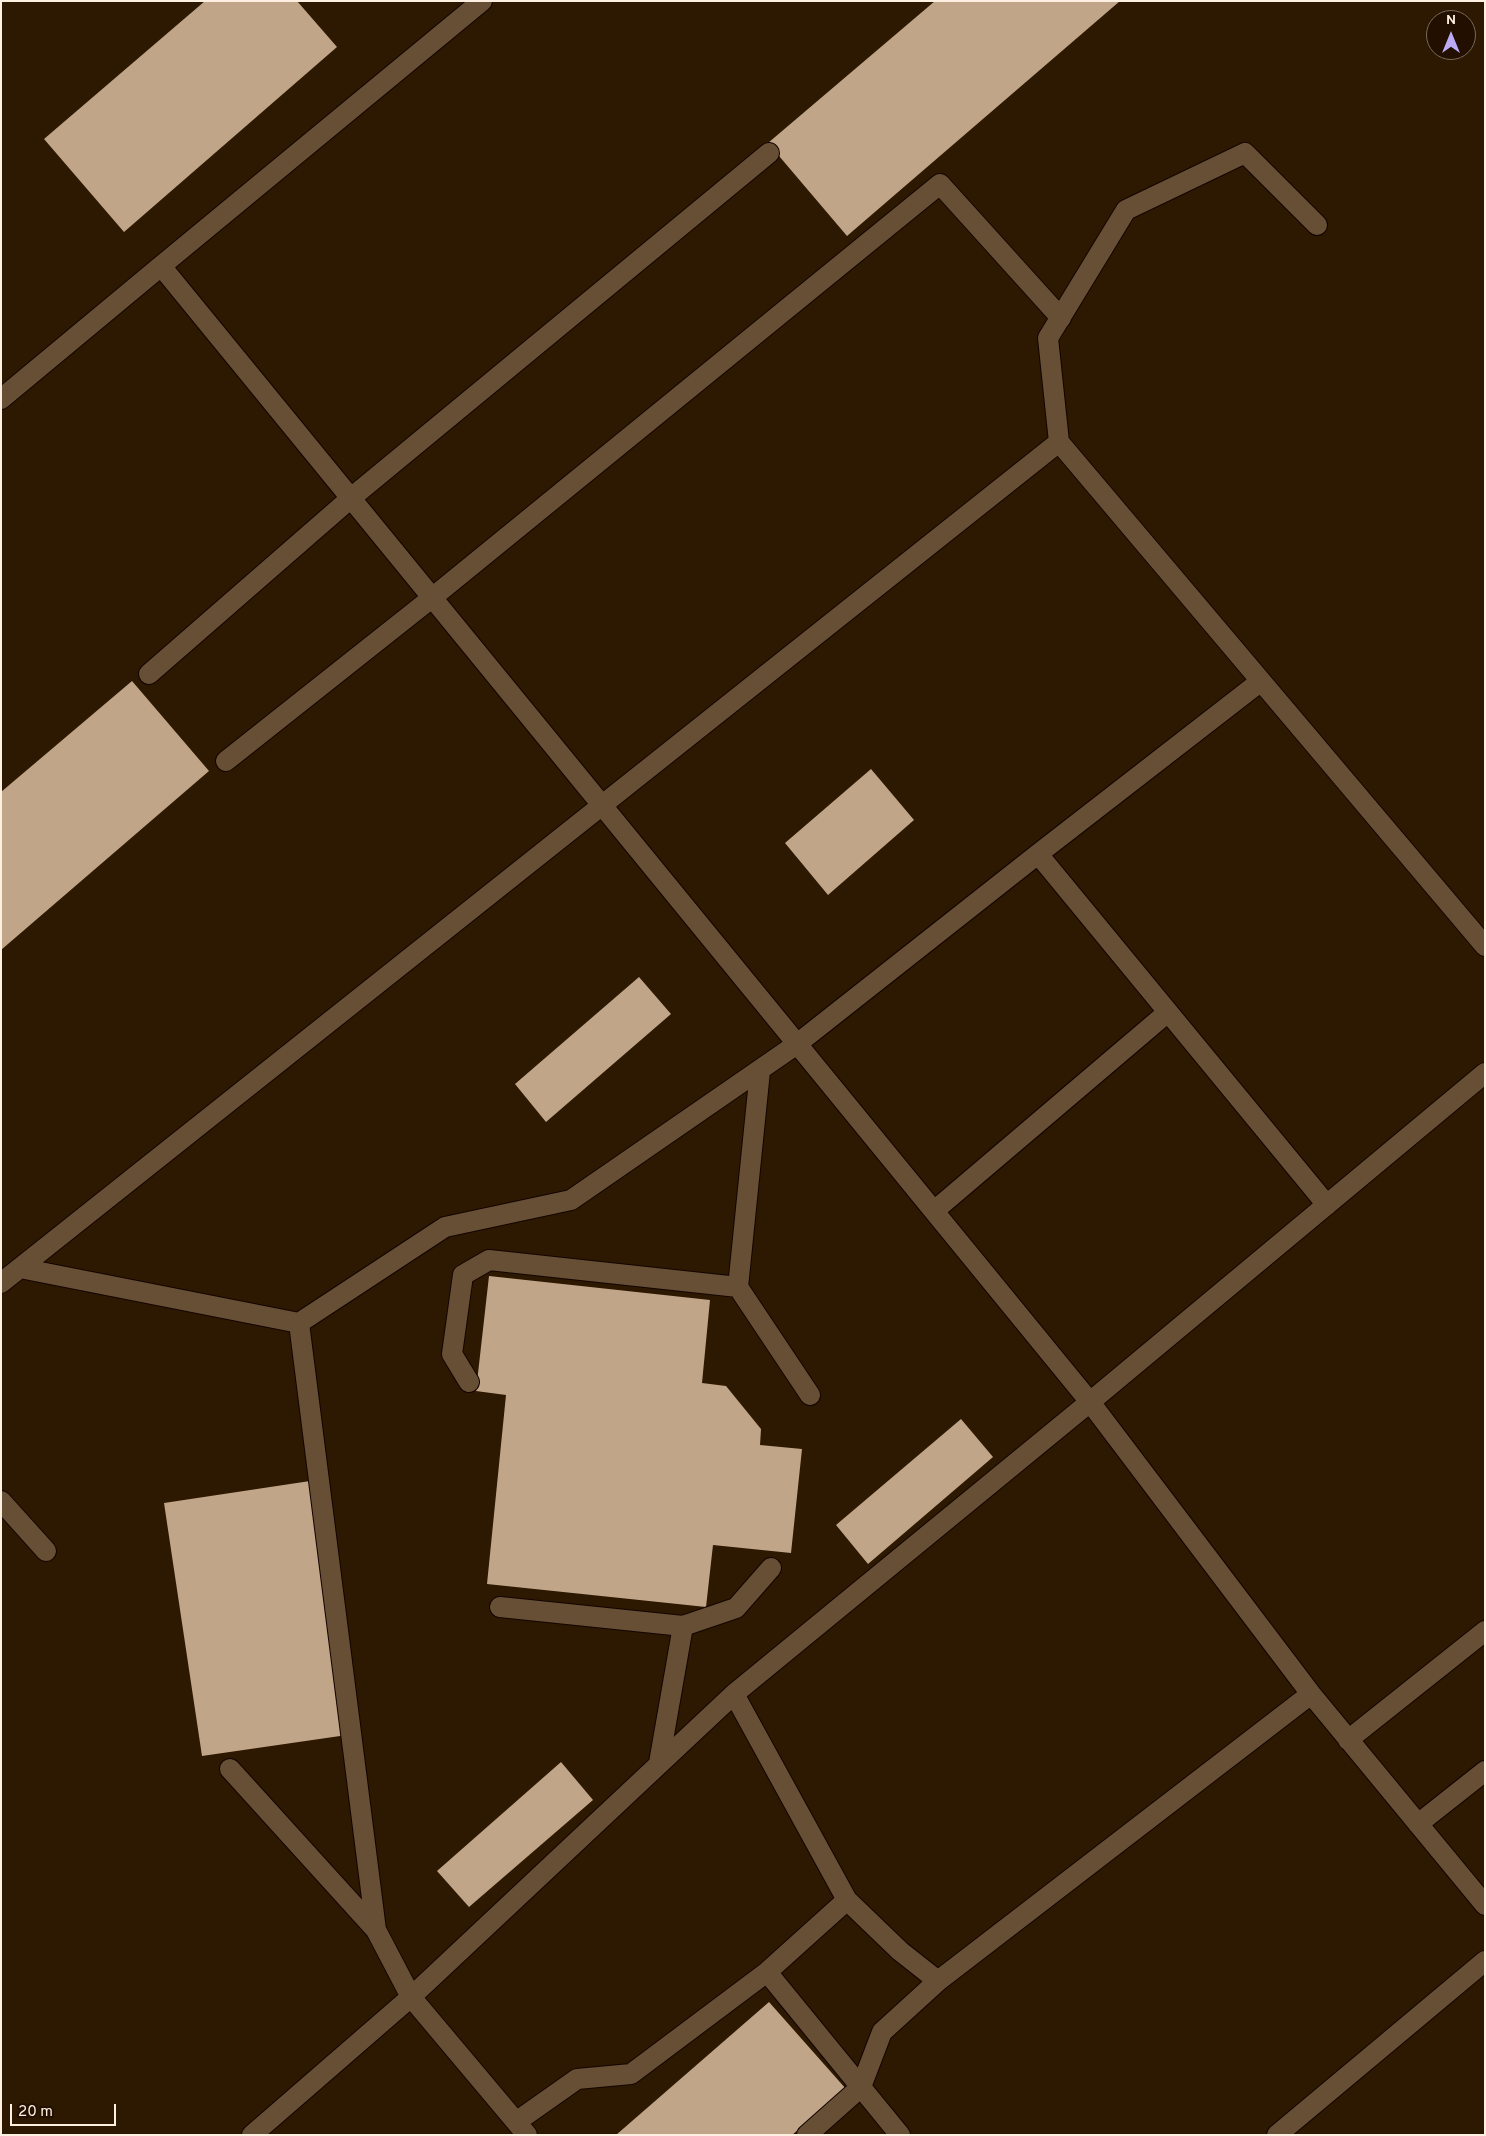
<!DOCTYPE html>
<style>
body{margin:0}
#map{position:relative;width:1486px;height:2136px;overflow:hidden;background:#2d1901;font-family:Overpass,sans-serif}
canvas{display:block}
.frame{position:absolute;inset:0;border:2px solid #fef0e1;pointer-events:none}
.north{position:absolute;left:1426px;top:10px;width:50px;height:50px;box-sizing:border-box;background:#230f00;border:1px solid #7b695a;border-radius:50%;rotate:0deg;font-size:14px;font-weight:700;line-height:20px;text-align:center;color:#fef0e1}
.north::after{content:'';display:block;margin:auto;width:18px;height:22px;background:#bbaaf6;clip-path:polygon(50% 0,100% 100%,50% 72%,0 100%)}
.scale{position:absolute;left:10px;top:2104px;width:106px;height:22px;box-sizing:border-box;border:2px solid #fef0e1;border-top:0;padding-left:6px;font-size:15px;line-height:18px;white-space:nowrap;color:#fef0e1;-webkit-text-stroke:4px #230f00;paint-order:stroke}
</style>
<div id="map">
<canvas width="1486" height="2136"></canvas>
<div class="frame"></div>
<div class="north">N</div>
<div class="scale">20 m</div>
</div>
<script>
const context = document.querySelector('canvas').getContext('2d');
context.lineJoin = 'round';
function fillPath(path, color) { context.fillStyle = color; context.fill(path, 'evenodd'); }
const poly = rows => new Path2D(rows.map(r => 'M' + r).join(''));
function stroke(path, color, width, dash) { context.strokeStyle = color; context.lineWidth = width; context.lineCap = dash ? 'butt' : 'round'; context.setLineDash(dash || []); context.stroke(path); }
fillPath(poly([
 [205,1,297,1,337,47,124,232,44,139],
 [935,1,1120,1,847,236,768,143],
 [132,681,209,771,1,950,1,792],
 [871,769,914,820,828,895,785,843],
 [639,977,671,1014,546,1122,515,1084],
 [489,1276,710,1300,702,1383,726,1386,761,1429,760,1445,802,1449,791,1553,713,1545,706,1607,487,1584,506,1395,476,1391],
 [961,1419,993,1457,868,1564,836,1525],
 [310,1481,347,1735,202,1756,164,1503],
 [561,1762,593,1800,469,1907,437,1871],
 [769,2002,846,2089,792,2135,616,2135]
]), '#c0a589');
const service = poly([
 [161,266,482,1],
 [1,399,161,266,1090,1402,1311,1694,1485,1905],
 [1059,442,1485,946],
 [149,674,351,498,769,153],
 [226,761,433,597,940,184,1061,318],
 [1038,854,1327,1205],
 [934,1211,1168,1012],
 [20,1268,299,1323,445,1227,571,1200,797,1044,1038,854,1261,681],
 [1,1283,1059,442,1048,338,1126,210,1245,153,1317,225],
 [738,1287,810,1395],
 [299,1323,376,1930],
 [469,1382,452,1354,463,1275,489,1260,738,1287,760,1071],
 [1,1501,46,1551],
 [500,1607,683,1626],
 [734,1694,847,1900,900,1951,938,1981,882,2032,861,2087,807,2135],
 [1348,1740,1485,1631],
 [659,1763,683,1626,736,1608,771,1568],
 [230,1769,376,1930,411,1997,527,2135],
 [1418,1824,1485,1771],
 [767,1972,900,2135],
 [938,1981,1311,1694],
 [516,2122,577,2079,631,2074,767,1972,847,1900],
 [252,2135,411,1997,734,1694,1090,1402,1485,1073],
 [1277,2135,1485,1961]
]);
stroke(service, '#140400', 22);
stroke(service, '#664f35', 20);
</script>
